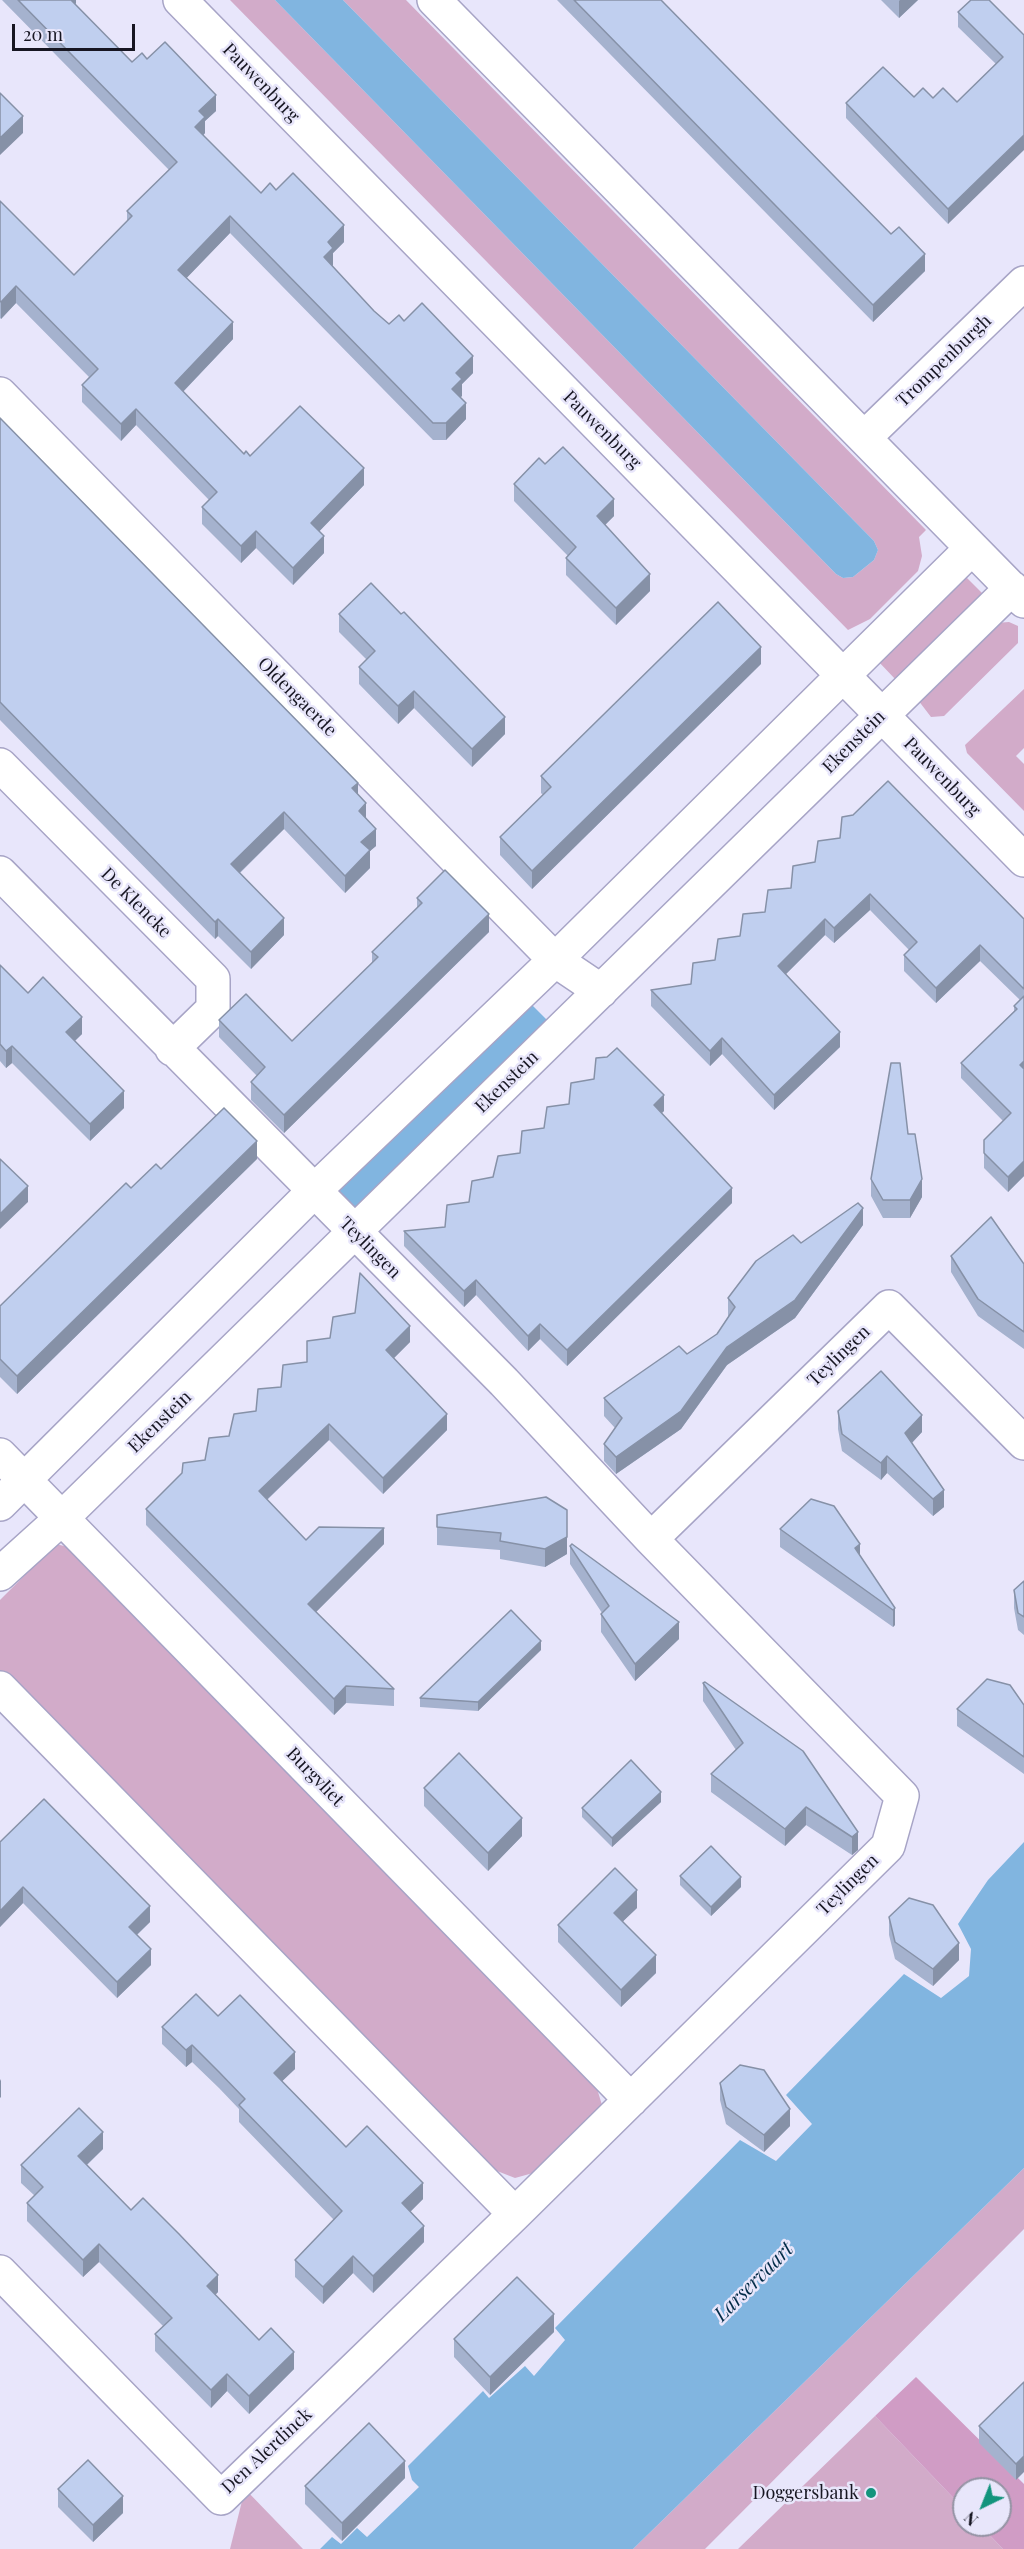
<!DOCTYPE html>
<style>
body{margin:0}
#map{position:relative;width:1024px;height:2549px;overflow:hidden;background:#e8e6fb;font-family:"Playfair Display",serif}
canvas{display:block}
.north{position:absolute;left:952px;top:2477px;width:60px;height:60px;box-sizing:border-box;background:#e8e6fb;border:2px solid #9493a4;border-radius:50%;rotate:223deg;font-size:16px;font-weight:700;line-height:24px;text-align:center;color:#171622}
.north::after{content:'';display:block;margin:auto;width:21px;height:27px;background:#12947d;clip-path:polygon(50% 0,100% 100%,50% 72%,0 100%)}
.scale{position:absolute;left:12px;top:24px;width:123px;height:27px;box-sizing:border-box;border:3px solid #171622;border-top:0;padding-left:8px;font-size:18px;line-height:21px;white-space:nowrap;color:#171622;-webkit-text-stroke:4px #e8e6fb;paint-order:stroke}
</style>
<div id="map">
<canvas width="1024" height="2549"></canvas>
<div class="north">N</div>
<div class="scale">20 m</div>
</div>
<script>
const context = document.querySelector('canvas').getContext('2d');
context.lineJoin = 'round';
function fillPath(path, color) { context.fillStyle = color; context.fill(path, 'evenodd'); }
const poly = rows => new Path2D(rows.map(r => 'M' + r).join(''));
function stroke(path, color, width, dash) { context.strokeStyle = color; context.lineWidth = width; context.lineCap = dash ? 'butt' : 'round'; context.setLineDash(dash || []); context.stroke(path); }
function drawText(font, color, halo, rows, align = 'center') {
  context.font = font + ' "Playfair Display",serif'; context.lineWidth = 5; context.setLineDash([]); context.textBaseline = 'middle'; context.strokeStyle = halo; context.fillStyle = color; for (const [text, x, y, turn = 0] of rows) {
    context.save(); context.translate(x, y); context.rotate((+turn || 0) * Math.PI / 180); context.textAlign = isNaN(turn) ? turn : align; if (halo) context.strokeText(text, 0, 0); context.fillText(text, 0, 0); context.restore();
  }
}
fillPath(poly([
 [230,0,275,0,836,574,843,578,853,577,874,560,878,550,874,541,343,0,406,0,926,530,919,537,922,556,918,571,870,619,848,630],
 [963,574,985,596,896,680,877,660],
 [1009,622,1018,626,1018,643,944,716,931,717,918,700,996,623],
 [1024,689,1024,748,1016,756,1024,764,1024,811,967,753,965,745],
 [56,1544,68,1547,591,2069,602,2105,533,2173,515,2178,492,2169,0,1675,0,1600],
 [1024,2168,1024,2229,705,2549,633,2549],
 [875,2416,964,2509,964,2525,980,2525,1003,2549,738,2549],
 [245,2489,303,2549,230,2549]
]), '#d2abc9');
fillPath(poly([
 [916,2377,1024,2484,1024,2549,1003,2549,980,2525,1000,2525,1000,2489,964,2489,964,2509,875,2416]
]), '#d09cc5');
fillPath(poly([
 [275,0,343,0,874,541,878,550,874,560,853,577,843,578,836,574],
 [527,1000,548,1021,353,1215,330,1191],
 [1024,1842,1024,2168,633,2549,320,2549,332,2537,341,2544,357,2528,367,2537,419,2487,412,2480,408,2466,483,2391,489,2398,525,2366,534,2376,565,2340,555,2328,740,2140,776,2161,812,2124,786,2095,904,1974,941,1998,969,1976,971,1949,958,1924,988,1880]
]), '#81b5e0');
const minor = poly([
 [180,0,1024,860],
 [434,0,1024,601],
 [0,394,555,960,601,991],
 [864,438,1024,283],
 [0,765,213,979,213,1009,172,1049],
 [0,873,504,1382,651,1539,902,1796,888,1846,515,2214,221,2498,0,2272],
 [0,1455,631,2100],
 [0,1504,313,1192,555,960,972,548],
 [651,1539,889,1307,1024,1443],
 [0,1574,62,1518,1012,588],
 [0,1688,515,2214]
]);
stroke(minor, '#a7a4c6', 36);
stroke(minor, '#fff', 33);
fillPath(poly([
 [2,0,76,0,76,3,75,5,132,62,147,59,216,111,205,121,205,133,203,136,261,193,276,190,344,242,333,253,333,265,332,266,374,311,389,324,404,321,473,373,462,384,462,396,460,397,466,419,446,440,433,440,230,233,186,278,233,339,183,392,244,454,364,485,319,531,324,553,293,585,256,548,241,563,202,524,202,507,209,500,136,425,121,441,82,402,82,385,89,377,16,303,1,319,0,318,0,201,74,275,127,221,127,211,169,170],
 [557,0,661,0,925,271,873,322],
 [881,0,918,0,899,18],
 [958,12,1024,35,948,224,846,118,846,103,914,97,933,98,957,102,996,64,958,27],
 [0,418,358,794,376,846,370,851,370,868,345,893,284,829,240,873,284,935,251,969,218,936,215,939,0,720],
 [545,464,614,516,605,525,650,591,616,625,566,575,566,558,568,556,514,501,514,484],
 [339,614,505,734,472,767,414,708,398,724,359,684,359,667,367,660,339,632],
 [761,664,532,889,500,855,500,837,543,795,541,793,541,776],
 [793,866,1024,919,1024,1176,1008,1192,984,1168,984,1140,1003,1121,961,1078,961,1063,1014,1011,1014,1006,1020,1000,980,961,936,1003,904,971,904,955,909,950,870,910,834,943,825,935,786,974,840,1047,774,1110,722,1054,710,1066,651,1006,651,990,691,984,791,888],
 [417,898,489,932,284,1133,251,1100,251,1082,257,1076,219,1037,219,1020,292,1041,372,963,372,952,417,909],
 [0,965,28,993,82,1034,75,1041,124,1108,90,1141,12,1063,6,1068,0,1061],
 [594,1079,664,1111,661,1113,732,1203,567,1366,540,1339,528,1351,476,1295,464,1307,404,1246,404,1231,445,1227,493,1177,520,1153,544,1128],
 [908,1134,922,1197,910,1218,883,1218,871,1196,871,1179],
 [257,1159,17,1394,0,1377,0,1306,131,1188],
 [863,1225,795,1318,727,1365,681,1429,616,1474,604,1461,604,1444,615,1428,604,1416,604,1398,687,1354,717,1334,728,1317,728,1298,801,1243],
 [951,1256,1024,1264,1024,1349,978,1316,951,1272],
 [355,1313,410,1342,394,1358,447,1430,383,1494,329,1440,267,1500,306,1540,384,1544,316,1612,394,1689,394,1706,346,1703,334,1715,146,1525,146,1509,205,1460,307,1362],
 [838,1411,922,1432,912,1443,944,1507,933,1516,887,1473,881,1480,842,1451,838,1429],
 [567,1510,567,1554,545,1567,500,1559,500,1550,437,1545,437,1515],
 [780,1529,860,1556,895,1608,895,1625,893,1627,780,1547],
 [570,1546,679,1639,635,1681,601,1632,601,1614,602,1613,570,1564],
 [1024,1581,1024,1635,1018,1630,1014,1608,1014,1590],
 [541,1650,478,1711,420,1707,420,1698],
 [703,1683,858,1832,858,1850,852,1855,806,1825,785,1846,711,1792,711,1774,736,1750,703,1701],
 [1024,1705,1024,1774,957,1726,957,1709],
 [424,1788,522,1836,488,1871,424,1806],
 [661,1802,612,1847,582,1817,582,1808],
 [0,1842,150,1922,137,1935,151,1965,117,1998,23,1903,0,1927],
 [680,1876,741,1887,711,1916,680,1885],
 [637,1908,623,1921,656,1973,621,2007,558,1942,558,1925],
 [889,1917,959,1960,933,1986,895,1959,889,1935],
 [218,2016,295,2069,282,2081,346,2147,423,2199,410,2212,424,2242,373,2293,353,2273,323,2304,295,2277,295,2260,334,2220,239,2122,239,2109,219,2088,192,2062,186,2067,162,2044,162,2027],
 [720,2083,790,2126,764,2152,726,2124,720,2100],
 [103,2149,87,2165,131,2210,218,2292,215,2295,259,2340,294,2369,249,2414,227,2391,211,2408,155,2351,155,2334,163,2326,99,2262,83,2277,27,2221,27,2203,35,2196,21,2183,21,2165],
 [554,2332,490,2395,454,2357,454,2339],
 [1024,2382,1016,2480,979,2443,979,2426],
 [405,2478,342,2541,305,2504,305,2486],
 [58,2489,123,2513,93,2542,58,2507]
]), '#a5b2ce');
fillPath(poly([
 [67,0,76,0,76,3,67,13],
 [900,0,918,0,899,18,899,1],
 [216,95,216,111,205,121,205,133,195,144,195,127,199,111],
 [23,116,23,133,0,155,0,138],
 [1024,135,1024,150,948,224,948,209],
 [230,216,230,233,178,287,178,270],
 [344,225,344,242,333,253,333,265,324,274,324,257,328,242],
 [925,254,925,271,873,322,873,305],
 [16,286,16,303,1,319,1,302],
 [233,322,233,339,175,400,175,383],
 [473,356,473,373,462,384,462,396,452,406,452,389,456,373],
 [466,403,466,419,446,440,446,423],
 [136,409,136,425,121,441,121,424],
 [364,468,364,485,311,540,311,523],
 [614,499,614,516,597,533,597,516],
 [256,531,256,548,241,563,241,546],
 [324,536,324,553,293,585,293,568],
 [650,574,650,591,616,625,616,608],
 [761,647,761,664,532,889,532,871],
 [414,691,414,708,398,724,398,706],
 [505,717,505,734,472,767,472,749],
 [358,783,358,800,352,788],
 [366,803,366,821,359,811],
 [284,812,284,829,231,881,231,864],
 [376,829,376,846,370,851,370,868,345,893,345,876,361,842],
 [870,894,870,910,834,943,834,928],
 [489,914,489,932,284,1133,284,1115],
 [284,918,284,935,251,969,251,952],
 [218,919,218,936,215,939,215,922],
 [825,919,825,935,778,982,778,966],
 [980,945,980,961,936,1003,936,988],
 [82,1017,82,1034,66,1049,66,1032],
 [840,1032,840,1047,774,1110,774,1095],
 [722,1038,722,1054,710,1066,710,1051],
 [12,1046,12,1063,6,1068,6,1051],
 [1024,1061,1024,1076,1020,1065],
 [124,1091,124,1108,90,1141,90,1124],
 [664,1095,664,1111,654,1121,654,1105],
 [257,1141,257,1159,17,1394,17,1376],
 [1024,1161,1024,1176,1008,1192,1008,1177],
 [922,1179,922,1197,910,1218,910,1200],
 [28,1186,28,1202,0,1229,0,1214],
 [732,1188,732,1203,567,1366,567,1350],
 [863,1208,863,1225,795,1318,727,1365,681,1429,616,1474,616,1457,727,1347],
 [476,1280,476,1295,464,1307,464,1291],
 [540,1324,540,1339,528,1351,528,1336],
 [410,1326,410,1342,386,1366,386,1350],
 [447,1414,447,1430,383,1494,383,1478],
 [922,1415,922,1432,905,1450,905,1433],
 [329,1424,329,1440,259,1507,259,1491],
 [887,1456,887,1473,881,1480,881,1463],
 [944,1490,944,1507,933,1516,933,1499],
 [384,1528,384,1544,308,1620,308,1604],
 [567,1537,567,1554,545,1567,545,1549],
 [860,1544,860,1561,855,1548],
 [895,1608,895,1625,893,1627,893,1610],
 [679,1622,679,1639,635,1681,635,1664],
 [541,1641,541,1650,478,1711,478,1702],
 [346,1686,346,1703,334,1715,334,1699],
 [661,1792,661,1802,612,1847,612,1838],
 [806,1807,806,1825,785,1846,785,1829],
 [522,1818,522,1836,488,1871,488,1853],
 [858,1832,858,1850,852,1855,852,1837],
 [741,1877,741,1887,711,1916,711,1907],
 [23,1887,23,1903,0,1927,0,1911],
 [637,1890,637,1908,614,1930,614,1913],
 [150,1906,150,1922,129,1942,129,1927],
 [959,1943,959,1960,933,1986,933,1969],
 [151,1949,151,1965,117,1998,117,1982],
 [656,1955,656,1973,621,2007,621,1990],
 [192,2045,192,2062,186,2067,186,2050],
 [295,2052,295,2069,274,2089,274,2073],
 [1,2079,1,2097,0,2098,0,2081],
 [790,2109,790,2126,764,2152,764,2135],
 [103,2132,103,2149,78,2173,78,2156],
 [423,2183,423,2199,402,2220,402,2203],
 [424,2226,424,2242,373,2293,373,2276],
 [99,2244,99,2262,83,2277,83,2260],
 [353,2256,353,2273,323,2304,323,2287],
 [218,2275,218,2292,207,2303,207,2286],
 [554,2314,554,2332,490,2395,490,2377],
 [294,2352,294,2369,249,2414,249,2396],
 [227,2374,227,2391,211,2408,211,2390],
 [1024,2456,1024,2472,1016,2480,1016,2464],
 [405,2461,405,2478,342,2541,342,2523],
 [123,2496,123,2513,93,2542,93,2525]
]), '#8691a7');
const building = poly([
 [18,0,71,0,132,62,142,53,147,59,165,42,216,95,199,111,205,117,195,127,261,193,270,183,276,190,293,173,344,225,328,242,333,248,324,257,374,311,389,324,399,315,404,321,422,303,473,356,456,373,462,379,452,389,466,403,446,423,433,423,230,216,178,270,233,322,175,383,244,454,246,451,250,456,300,406,364,468,311,523,324,536,293,568,256,531,241,546,202,507,217,492,136,409,121,424,82,385,98,369,16,286,1,302,0,301,0,201,74,275,132,216,127,211,177,162,18,0],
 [574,0,661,0,891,234,899,227,925,254,873,305,574,0],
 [971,0,989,0,1024,35,1024,135,948,209,846,103,883,67,914,97,923,88,933,98,943,88,957,102,1003,57,958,12,971,0],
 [0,93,23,116,0,138,0,93],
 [0,418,358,783,352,788,366,803,359,811,376,829,361,842,370,850,345,876,284,812,231,864,284,918,251,952,218,919,215,922,0,702,0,418],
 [563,447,614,499,597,516,650,574,616,608,566,558,576,547,514,484,539,458,545,464,563,447],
 [371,583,401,614,404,612,505,717,472,749,414,691,398,706,359,667,375,651,339,614,371,583],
 [718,602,761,647,532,871,500,837,551,787,541,776,718,602],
 [888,781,1024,919,1024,989,980,945,936,988,904,955,917,942,870,894,834,928,825,919,778,966,840,1032,774,1095,722,1038,710,1051,651,990,691,984,693,963,715,960,718,939,740,936,743,914,765,912,768,890,791,888,793,866,815,862,818,841,840,838,842,817,853,815,888,781],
 [445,870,489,914,284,1115,251,1082,265,1067,219,1020,246,994,292,1041,378,957,372,952,422,903,417,898,445,870],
 [0,965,28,993,43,977,82,1017,66,1032,124,1091,90,1124,12,1046,6,1051,0,1044,0,965],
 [1024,996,1024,1061,1020,1065,1024,1069,1024,1161,1008,1177,984,1153,984,1140,1011,1113,961,1063,1017,1009,1014,1006,1024,996],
 [617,1048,664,1095,654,1105,732,1188,567,1350,540,1324,528,1336,476,1280,464,1291,404,1231,445,1227,447,1205,469,1202,472,1181,493,1177,498,1156,520,1153,522,1131,544,1128,547,1107,569,1104,571,1083,594,1079,596,1058,607,1057,617,1048],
 [891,1063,900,1063,908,1134,915,1134,922,1179,910,1200,883,1200,871,1179,891,1063],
 [224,1108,257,1141,17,1376,0,1359,0,1306,126,1183,131,1188,156,1164,161,1169,224,1108],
 [0,1159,28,1186,0,1214,0,1159],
 [858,1203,863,1208,795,1300,727,1347,681,1411,616,1457,604,1444,622,1418,604,1398,679,1346,687,1354,717,1334,735,1307,728,1298,756,1261,793,1235,801,1243,858,1203],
 [991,1217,1024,1264,1024,1332,978,1299,951,1256,991,1217],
 [360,1273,410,1326,386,1350,447,1414,383,1478,329,1424,259,1491,306,1540,319,1527,384,1528,308,1604,394,1689,346,1686,334,1699,146,1509,182,1473,183,1463,205,1460,209,1438,229,1436,234,1414,256,1411,258,1389,281,1387,283,1365,307,1362,307,1341,330,1338,333,1317,355,1313,360,1273],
 [881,1371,922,1415,905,1433,944,1490,933,1499,887,1456,881,1463,842,1434,838,1411,881,1371],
 [546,1497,567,1510,567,1537,545,1549,500,1541,501,1533,437,1527,437,1515,546,1497],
 [811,1499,834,1506,860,1544,855,1548,895,1608,893,1610,780,1529,811,1499],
 [572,1544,679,1622,635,1664,601,1614,609,1606,570,1546,572,1544],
 [1024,1581,1024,1617,1018,1613,1014,1590,1024,1581],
 [511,1610,541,1641,478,1702,420,1698,511,1610],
 [987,1679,1010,1685,1024,1705,1024,1757,957,1709,987,1679],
 [705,1682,803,1751,858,1832,852,1837,806,1807,785,1829,711,1774,743,1743,703,1683,705,1682],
 [459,1753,522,1818,488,1853,424,1788,459,1753],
 [631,1760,661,1792,612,1838,582,1808,631,1760],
 [44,1799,150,1906,129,1927,151,1949,117,1982,23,1887,0,1911,0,1842,44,1799],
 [711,1846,741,1877,711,1907,680,1876,711,1846],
 [615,1868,637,1890,614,1913,656,1955,621,1990,558,1925,615,1868],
 [909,1898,933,1905,959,1943,933,1969,895,1942,889,1917,909,1898],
 [196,1994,218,2016,240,1995,295,2052,274,2073,317,2117,346,2147,367,2126,423,2183,402,2203,424,2226,373,2276,353,2256,323,2287,295,2260,342,2211,239,2105,245,2099,219,2072,192,2045,186,2050,162,2027,196,1994],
 [740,2065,764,2070,790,2109,764,2135,726,2107,720,2083,740,2065],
 [79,2108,103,2132,78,2156,131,2210,143,2198,179,2234,218,2275,207,2286,259,2340,271,2328,294,2352,249,2396,227,2374,211,2390,155,2334,172,2318,99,2244,83,2260,27,2203,43,2187,21,2165,79,2108],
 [517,2277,554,2314,490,2377,454,2339,517,2277],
 [1024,2382,1024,2456,1016,2464,979,2426,1024,2382],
 [369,2423,405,2461,342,2523,305,2486,369,2423],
 [88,2460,123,2496,93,2525,58,2489,88,2460]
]);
fillPath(building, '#c0cfef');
stroke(building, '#8691a7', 1.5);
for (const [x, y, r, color] of [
 [871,2493,6,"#12947d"]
]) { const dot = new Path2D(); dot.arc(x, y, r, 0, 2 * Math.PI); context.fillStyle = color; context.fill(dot); stroke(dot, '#e8e6fb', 2); }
drawText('18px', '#171622', '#e8e6fb', [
 ["Pauwenburg",261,83,46],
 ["Trompenburgh",944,361,-44],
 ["Pauwenburg",602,430,45],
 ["Oldengaerde",297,697,45],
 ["Ekenstein",854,742,-45],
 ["Pauwenburg",942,777,46],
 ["De Klencke",136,903,45],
 ["Ekenstein",507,1082,-44],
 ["Teylingen",370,1248,45],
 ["Teylingen",839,1356,-44],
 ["Ekenstein",160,1422,-44],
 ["Burgvliet",315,1777,46],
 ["Teylingen",848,1885,-45],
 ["Den Alerdinck",267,2451,-43]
]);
drawText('18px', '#171622', '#e8e6fb', [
 ["Doggersbank",859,2493]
], 'right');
drawText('italic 20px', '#012b47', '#e8e6fb', [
 ["Larservaart",754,2282,-45]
]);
</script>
